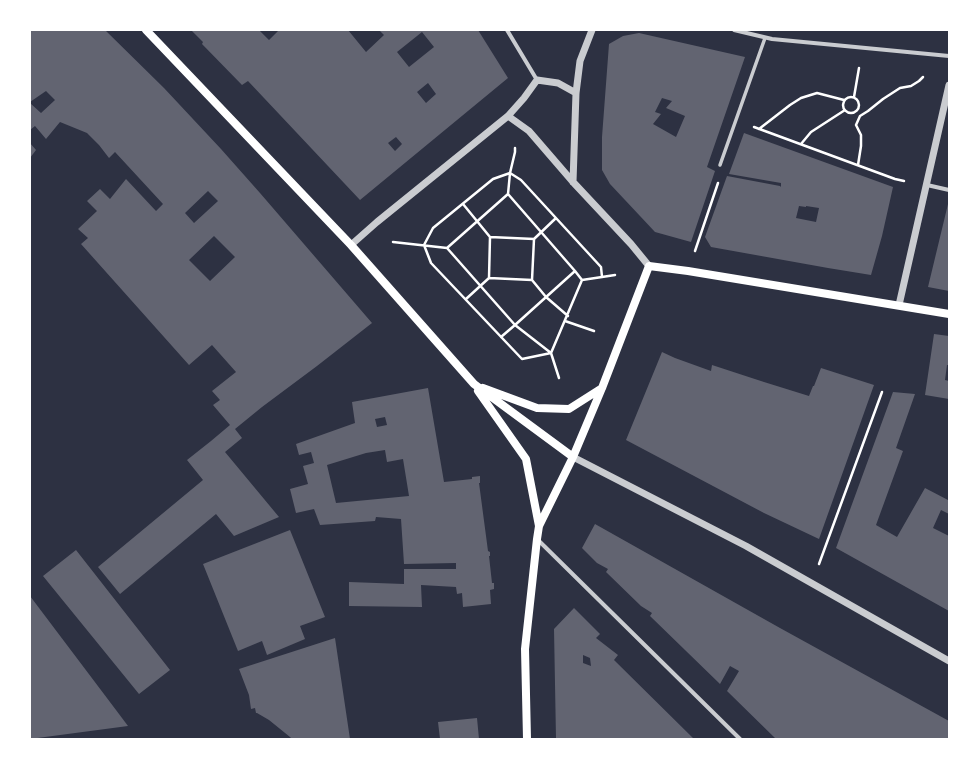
<!DOCTYPE html>
<style>
body{margin:0}
#map{position:relative;width:979px;height:769px;overflow:hidden;background:#2d3142;font-family:"DM Sans",sans-serif}
canvas{display:block}
.frame{position:absolute;inset:0;border:31px solid #fff;pointer-events:none}
</style>
<div id="map">
<canvas width="979" height="769"></canvas>
<div class="frame"></div>
</div>
<script>
const context = document.querySelector('canvas').getContext('2d');
context.lineJoin = 'round';
function fillPath(path, color) { context.fillStyle = color; context.fill(path, 'evenodd'); }
const poly = rows => new Path2D(rows.map(r => 'M' + r).join(''));
function stroke(path, color, width, dash) { context.strokeStyle = color; context.lineWidth = width; context.lineCap = dash ? 'butt' : 'round'; context.setLineDash(dash || []); context.stroke(path); }
fillPath(poly([
 [32,30,105,30,164,88,221,149,260,193,372,323,317,366,262,407,235,429,242,438,225,452,279,517,234,536,216,514,120,594,98,567,203,480,187,460,211,441,230,425,213,405,220,400,212,391,236,372,212,345,189,365,81,244,88,238,78,229,97,211,87,201,100,189,110,199,126,179,156,211,163,204,115,152,109,158,99,145,87,133,60,122,46,139,35,126,30,130,30,103,41,113,55,100,46,91,30,102,30,32],
 [208,191,218,201,194,223,185,213],
 [214,236,235,257,210,281,189,260],
 [191,30,259,30,269,40,278,31,277,30,348,30,366,52,384,35,379,30,478,30,508,78,360,200,248,81,242,85,202,44,203,42],
 [422,32,434,47,409,67,397,52],
 [428,83,436,94,426,103,417,92],
 [396,137,402,144,395,151,388,143],
 [639,33,745,57,707,167,715,171,691,242,655,232,610,184,602,170,602,137,609,44,623,36],
 [662,98,672,101,666,108,685,116,676,137,653,124,661,114,655,112],
 [744,133,893,187,882,236,871,275,828,268,711,247,705,237,727,176,780,186,781,187,781,183,729,174],
 [799,206,806,207,806,206,819,208,816,222,796,218],
 [30,143,36,150,30,158],
 [948,204,949,204,949,291,928,287],
 [934,334,949,336,949,365,947,365,945,380,949,381,949,399,925,395],
 [662,352,675,358,711,371,712,365,764,382,809,396,813,386,814,386,821,368,874,385,819,539,764,513,626,440],
 [428,388,444,482,472,479,472,477,480,476,480,483,479,483,488,551,490,552,490,556,489,556,492,583,494,583,494,589,490,590,491,604,463,607,462,593,457,594,456,587,421,585,422,607,349,606,349,582,404,584,404,569,456,569,456,563,404,564,401,519,376,517,375,521,320,525,314,509,296,513,290,489,308,484,303,466,314,463,311,452,299,455,296,444,355,423,352,402],
 [385,417,387,425,377,427,375,419],
 [385,450,387,462,403,459,409,496,336,503,327,465,366,453],
 [893,392,915,394,896,448,903,451,876,525,897,537,925,488,948,500,949,498,949,514,941,510,933,528,949,536,949,611,836,548],
 [595,524,780,628,949,721,949,739,776,739,727,691,739,671,730,666,720,684,650,616,652,613,641,606,606,572,608,569,597,563,582,548],
 [290,530,325,617,300,626,305,639,267,655,262,641,238,651,203,564],
 [76,550,170,670,139,694,43,576],
 [30,596,116,710,128,726,30,739],
 [574,608,600,634,596,638,618,655,614,660,694,739,556,739,554,629],
 [583,655,590,658,591,666,583,663],
 [335,638,350,739,292,739,290,737,269,720,257,713,256,713,255,708,251,709,249,695,239,669],
 [477,718,479,739,440,739,438,722]
]), '#626471');
stroke(poly([
 [854,97,859,68],
 '843 105a8 8 0 1 1 16 0a8 8 0 1 1-16 0Z',
 [754,127,895,179,904,181],
 [759,129,790,105,801,98,817,93,844,100],
 [801,144,811,132,845,110],
 [858,165,861,146,861,135,856,125,860,116,868,111,883,99,900,88,911,86,919,81,923,77],
 [510,173,521,180,601,267,602,277,582,280,551,353,522,359,431,263,424,245,433,228,493,179,510,173],
 [508,194,575,271,515,325,447,248,508,194],
 [508,194,510,173,515,152,515,148],
 [463,204,490,237],
 [534,239,490,237,489,278,532,280,534,239,556,218],
 [393,242,447,248],
 [695,251,718,183],
 [575,271,582,280],
 [602,277,615,275],
 [532,280,546,297,568,316],
 [466,299,489,278],
 [565,321,594,331],
 [501,337,515,325,551,353,559,378],
 [819,564,882,392]
]), '#fff', 2.5);
stroke(poly([
 [720,165,765,38]
]), '#caccd0', 3.5);
stroke(poly([
 [507,30,537,80],
 [734,30,772,39,949,56],
 [927,185,949,190],
 [538,540,740,739]
]), '#caccd0', 4);
stroke(poly([
 [508,116,529,131,573,182,631,244,649,266],
 [573,182,576,93,580,61,592,30],
 [351,245,377,222,508,116,524,98,537,80,558,83,576,93],
 [899,305,949,85],
 [573,457,746,546,949,661]
]), '#caccd0', 7);
stroke(poly([
 [146,30,351,245,474,384,573,457],
 [483,388,537,408,569,409,602,388],
 [478,391,526,459,539,526],
 [527,739,525,649,537,539,539,526,573,457,602,388,649,266,688,271,949,314]
]), '#fff', 8);
</script>
